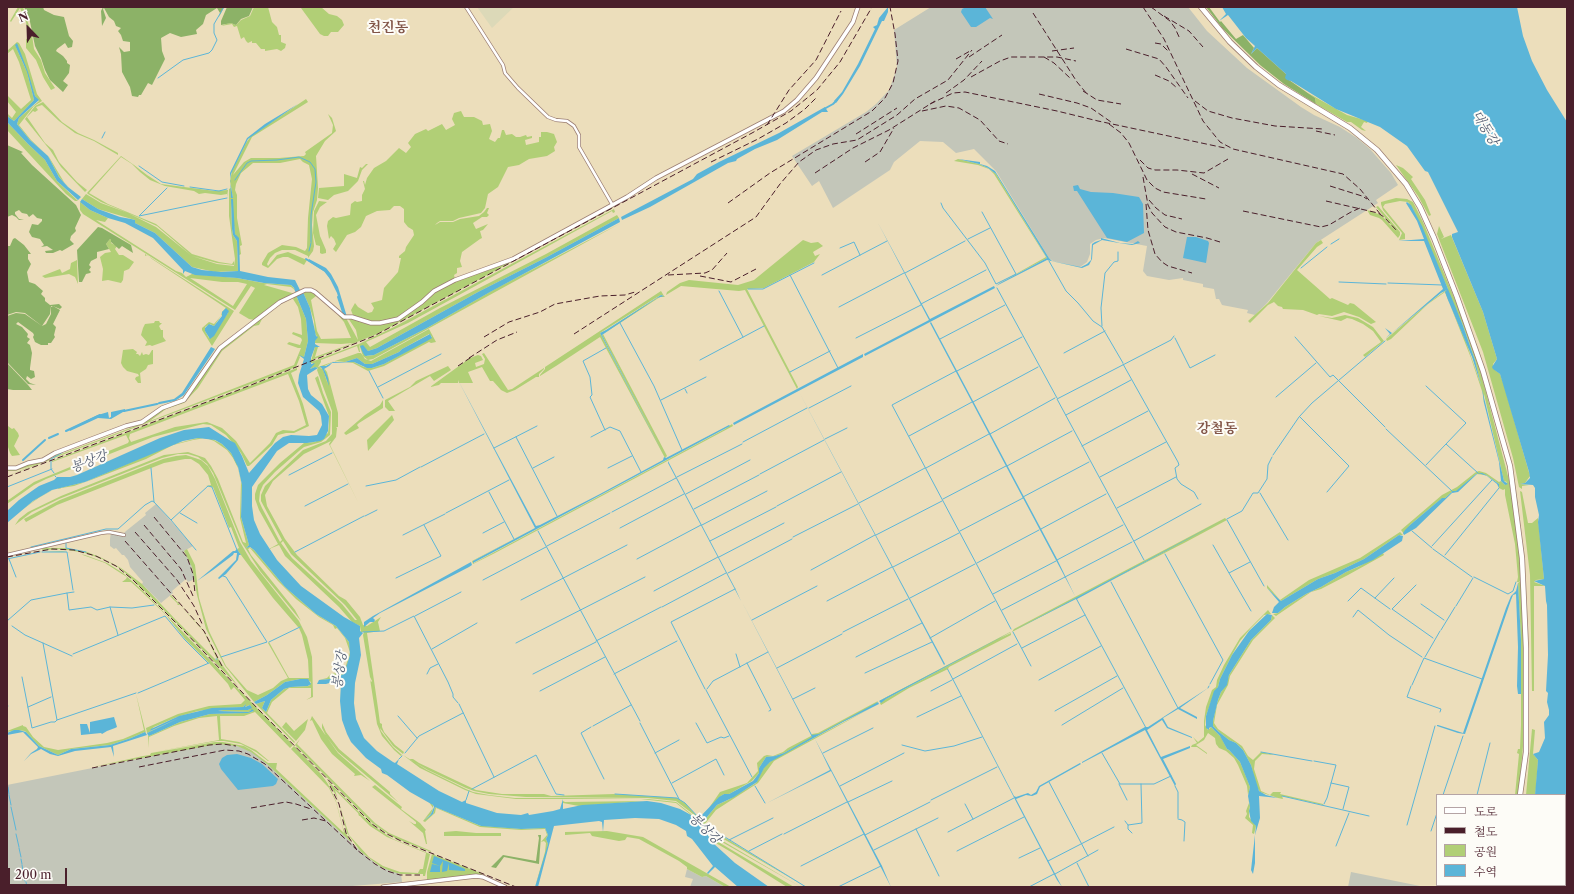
<!DOCTYPE html>
<meta charset="utf-8">
<style>
body{margin:0}
#map{position:relative;width:1574px;height:894px;overflow:hidden;background:#ecdebb;font-family:"Libre Caslon Text","Noto Serif KR",serif}
canvas{display:block}
.frame{position:absolute;inset:0;border:8px solid #4a1f2b;pointer-events:none}
.legend{position:absolute;left:1436px;top:794px;width:130px;height:92px;box-sizing:border-box;background:#fdfcf7;border:1px solid #b5a4a5;margin:0;padding:5px 7px;list-style:none;font-size:12px;color:#4a1f2b}
.legend li{display:flex;align-items:center;gap:8px;height:20px}
.legend b{width:20px;border:1px solid #b5a4a5}
.north{position:absolute;left:8px;top:8px;width:40px;height:40px;-webkit-text-stroke:3px #fdfcf7;paint-order:stroke;rotate:337deg;font-size:11px;font-weight:700;line-height:16px;text-align:center;color:#4a1f2b}
.north::after{content:'';display:block;margin:auto;width:14px;height:18px;background:#4a1f2b;clip-path:polygon(50% 0,100% 100%,50% 72%,0 100%)}
.scale{position:absolute;left:8px;top:868px;width:59px;height:18px;box-sizing:border-box;border:2px solid #4a1f2b;border-top:0;padding-left:5px;font-size:12px;line-height:14px;white-space:nowrap;color:#4a1f2b;-webkit-text-stroke:3px #fdfcf7;paint-order:stroke}
</style>
<div id="map">
<canvas width="1574" height="894"></canvas>
<div class="frame"></div>
<ul class="legend">
<li><b style="height:5px;background:#fff"></b>도로</li>
<li><b style="height:5px;background:#4a1f2b"></b>철도</li>
<li><b style="height:11px;background:#b1cf76"></b>공원</li>
<li><b style="height:11px;background:#5bb5d8"></b>수역</li>
</ul>
<div class="north">N</div>
<div class="scale">200 m</div>
</div>
<script>
const context = document.querySelector('canvas').getContext('2d');
context.lineJoin = 'round';
function fillPath(path, color) { context.fillStyle = color; context.fill(path, 'evenodd'); }
const poly = rows => new Path2D(rows.map(r => 'M' + r).join(''));
function stroke(path, color, width, dash) { context.strokeStyle = color; context.lineWidth = width; context.lineCap = dash ? 'butt' : 'round'; context.setLineDash(dash || []); context.stroke(path); }
function drawText(font, color, halo, rows, align = 'center') {
  context.font = font + ' "Libre Caslon Text","Noto Serif KR",serif'; context.lineWidth = 4; context.setLineDash([]); context.textBaseline = 'middle'; context.strokeStyle = halo; context.fillStyle = color; for (const [text, x, y, turn = 0] of rows) {
    context.save(); context.translate(x, y); context.rotate((+turn || 0) * Math.PI / 180); context.textAlign = isNaN(turn) ? turn : align; if (halo) context.strokeText(text, 0, 0); context.fillText(text, 0, 0); context.restore();
  }
}
fillPath(poly([
 [477,7,514,7,492,28]
]), '#dcd9b8');
fillPath(poly([
 [931,7,1188,7,1207,31,1247,68,1301,107,1314,115,1340,127,1357,138,1370,149,1391,173,1398,185,1376,200,1378,203,1316,243,1267,303,1255,315,1247,313,1248,310,1222,305,1219,299,1216,299,1214,289,1203,287,1203,284,1183,280,1183,278,1169,280,1147,276,1143,271,1147,246,1104,238,1096,240,1090,244,1090,254,1087,262,1080,267,1053,261,1049,258,996,171,974,149,956,153,943,142,920,141,894,162,890,170,833,208,819,181,812,186,792,156,866,112,876,104,889,90,897,68,894,30],
 [156,504,193,546,184,551,190,561,195,579,188,582,186,579,172,591,173,593,161,603,142,584,143,582,130,567,128,560,124,555,122,555,116,548,114,549,110,546,110,539,111,532,124,533,126,531,146,515,145,513],
 [218,743,231,744,252,751,264,761,366,856,381,867,401,874,402,882,340,887,7,887,7,785],
 [687,869,702,877,706,876,725,887,690,887,693,879,685,877],
 [1351,872,1425,887,1348,887]
]), '#c3c6b9');
fillPath(poly([
 [18,7,23,7,32,35,34,49,41,60,45,73,55,88,51,90,43,77,36,60,26,48,26,39,29,38,26,22,20,8,11,22,10,21],
 [254,7,268,7,272,22,277,27,279,35,281,35,281,42,286,44,285,48,281,51,277,49,265,51,265,49,261,49,256,43,252,43,252,41,248,43,246,41,244,37,241,39,237,26,234,27,232,24,221,26,226,24,231,23,236,25,241,20,250,16],
 [299,7,321,7,329,14,337,16,342,20,344,25,338,32,331,32,328,36,324,36,320,34,301,8],
 [17,42,19,43,25,54,37,94,42,101,34,106,19,125,31,140,49,157,64,182,73,192,59,177,48,156,30,140,17,124,19,118,39,101,35,96,24,63,15,45,27,72,34,100,14,121,7,116,7,113,12,118,16,112,7,101,7,95,21,109,31,100,19,62,13,49,7,54,7,51],
 [1308,93,1347,115,1368,121,1367,123,1364,122,1361,127,1366,131,1362,130,1351,122,1347,122,1316,104,1315,98],
 [306,99,308,102,252,137,233,175,244,162,251,158,279,158,304,156,306,154,305,152,332,133,333,125,328,114,332,118,336,131,325,141,316,156,318,188,317,200,313,212,312,225,314,246,313,251,308,258,308,256,295,250,282,250,275,253,270,258,267,264,268,266,277,255,288,252,307,260,304,265,288,257,283,257,277,259,268,268,262,265,262,263,268,253,282,245,296,247,305,251,307,248,308,218,312,179,309,165,303,162,300,159,280,163,253,163,241,173,236,184,235,190,237,195,237,218,242,245,240,246,241,254,238,256,238,239,235,234,231,200,232,229,233,235,237,241,238,271,215,272,192,267,155,233,135,223,135,220,98,209,82,199,86,194,101,203,128,213,156,227,192,256,217,264,234,266,235,259,229,216,229,189,231,188,231,198,233,198,230,181,232,171,246,143,251,136],
 [43,102,62,122,78,133,94,140,118,153,118,155,94,141,75,133,59,121,42,105,36,107,38,110,35,112,33,111,27,117,45,143,53,150,59,162,77,182,87,190,85,192,61,167,50,150,25,119,35,106],
 [461,111,464,117,474,117,482,121,483,125,490,124,492,131,489,139,495,142,498,138,500,138,502,130,504,130,506,135,512,134,516,137,520,137,526,135,527,137,532,136,532,138,525,140,526,145,539,142,539,137,541,137,541,132,547,132,554,134,557,142,554,147,555,151,547,156,529,159,519,165,508,167,498,187,488,194,485,208,481,213,459,218,453,221,440,221,437,223,435,225,440,222,453,222,460,219,479,216,484,212,487,208,489,208,487,213,489,215,487,217,482,217,473,223,476,229,488,224,483,230,480,231,482,238,480,239,462,252,460,261,462,267,457,268,457,273,454,275,455,279,401,316,378,323,354,318,351,310,355,303,358,307,368,313,372,312,374,308,371,303,382,300,384,288,398,272,401,258,399,258,399,256,405,251,406,247,414,235,413,230,408,227,404,222,404,209,400,206,394,206,390,210,377,211,366,216,361,227,355,232,347,235,336,252,333,249,336,244,334,239,331,236,329,239,327,226,328,221,333,217,336,218,350,215,351,204,355,201,357,202,362,201,362,195,365,189,363,181,364,181,365,185,367,178,374,168,386,161,399,148,406,153,411,147,408,143,415,134,426,129,428,131,442,124,446,130,455,125,452,119,454,113],
 [7,122,28,144,45,160,57,181,78,201,75,201,66,194,7,130],
 [121,156,134,165,147,175,161,184,215,191,228,190,227,197,227,194,221,195,205,193,199,194,194,191,165,186,150,180,140,172,132,164,121,157,89,193,108,204,156,224,192,254,219,262,232,264,234,261,234,265,217,263,192,256,157,226,128,213,101,202,88,194,87,193],
 [958,159,979,164,988,168,996,174,1047,258,996,285,1046,257,994,174,989,169,978,165,954,161],
 [366,164,368,164,362,170,358,181,348,191,334,195,328,200,318,198,319,188,344,186,344,174,357,178,360,167,362,168],
 [1396,165,1403,168,1413,177,1411,179,1425,200,1431,215,1429,216,1418,196],
 [1396,198,1407,199,1413,202,1423,222,1467,329,1477,358,1509,480,1519,544,1522,579,1519,582,1517,582,1518,577,1515,544,1505,495,1505,489,1503,490,1499,488,1499,484,1486,475,1476,474,1456,492,1453,491,1445,498,1441,499,1410,525,1404,534,1401,530,1442,495,1457,487,1476,472,1479,471,1486,473,1499,482,1501,481,1505,485,1507,482,1504,481,1501,468,1484,394,1484,403,1483,394,1471,358,1445,292,1428,304,1391,339,1387,341,1386,339,1431,301,1448,289,1413,209,1408,202,1400,201,1385,204,1383,207,1405,234,1405,239,1399,240,1402,233,1383,210,1381,204,1381,202],
 [1448,300,1453,304,1462,323,1475,360,1481,385,1466,342],
 [319,201,327,202,320,207,316,215,320,236,326,250,326,253,322,254,320,253,320,246,316,245,313,233,314,211],
 [80,202,90,210,108,218,105,222,96,220,176,271,182,273,186,277,192,274,237,278,263,283,291,285,296,291,291,287,267,284,264,285,292,293,296,293,291,294,255,320,249,319,239,313,255,288,251,286,235,310,83,214,80,210],
 [190,278,222,282,238,282,247,284,233,306],
 [612,206,613,208,377,334,312,360,314,361,359,344,360,352,359,352,357,346,321,360,321,362,318,367,358,353,361,353,365,359,371,361,429,329,436,342,431,343,429,342,384,366,368,371,353,363,345,363,354,362,364,367,372,368,384,364,432,337,429,334,402,349,399,352,372,364,365,364,357,358,345,362,335,361,320,368,323,369,328,385,324,368,327,372,338,413,338,427,336,427,337,428,336,437,330,445,358,502,329,444,331,441,304,454,273,481,265,495,267,506,285,539,297,555,339,596,346,600,360,617,363,625,367,626,381,617,378,622,380,631,367,633,378,708,380,723,382,724,379,727,382,724,382,727,384,732,395,745,404,752,403,754,393,746,380,728,381,731,393,747,402,755,401,756,394,750,382,736,377,724,370,679,371,682,372,681,370,677,363,635,364,632,361,632,360,626,352,622,339,607,285,556,279,545,269,549,278,544,259,510,255,499,255,494,258,485,280,463,304,443,315,442,328,433,329,425,329,416,315,378,318,376,323,393,331,412,330,435,321,442,304,447,299,451,275,472,263,485,260,492,259,501,262,508,280,542,282,540,261,501,261,495,265,486,303,450,326,441,332,434,332,411,317,370,318,368,315,367,310,369,313,365,313,363,310,363,311,361,315,347,318,347,315,357,353,343,341,344,315,343,314,341,317,337,315,333,314,321,310,308,303,292,308,290,319,296,316,296,311,300,317,331,321,339,351,338,344,322,338,315,346,318,358,340,356,330,348,318,371,324,395,321,423,303,433,293,452,282,509,262],
 [283,541,291,554,345,605,357,620,355,620,342,604,292,558,281,543],
 [1378,206,1400,232,1400,235,1398,238,1382,220,1379,218,1370,215,1367,210,1381,215,1397,232,1376,207],
 [614,209,615,212,613,213,612,211,408,323,366,342,370,347,440,308,546,254,617,215,619,218,547,257,478,292,377,348,368,351,363,346,367,356,374,355,427,328,495,289,621,223,373,359,368,360,363,356,359,344,394,327],
 [1439,226,1444,237,1441,239,1451,235,1483,312,1497,359,1493,364,1495,370,1500,374,1504,385,1530,476,1525,483,1520,484,1529,485,1522,486,1522,489,1519,487,1513,458,1483,352,1437,234],
 [110,239,111,240,111,243,117,246,115,249,119,255,123,255,134,262,129,269,124,271,123,280,121,283,108,280,102,281,103,269,100,257,105,253,111,252,106,244],
 [803,240,811,243,818,242,823,246,813,252,815,256,820,254,814,262,764,288,747,289,798,387,797,389,745,290,739,291,681,286,666,295,667,292,680,283,689,280,738,285,754,280],
 [1321,240,1323,243,1317,247,1297,270,1330,299,1332,298,1348,305,1350,303,1354,304,1376,322,1371,324,1359,317,1344,312,1332,316,1319,314,1317,315,1303,310,1283,309,1282,307,1278,306,1274,302,1268,305,1250,323,1248,321,1268,303,1316,243],
 [145,254,234,311,212,346,202,330,202,328,209,322,214,324,221,316,222,312,226,308,152,259,147,255,145,256],
 [226,309,228,313,209,338,205,331,205,327,210,324,214,326],
 [77,260,78,284,75,277,69,274,45,278,42,276,60,269,62,273,70,269,71,263],
 [661,291,664,296,661,295,654,299,600,333,665,457,602,335,619,322,657,298,661,296,664,296,665,297,660,297,603,334,666,454,667,456,665,458,600,337,556,366,540,376,540,375,545,369,545,367],
 [296,295,306,319,308,341,304,357,299,356,300,357,296,367,51,459,56,456,136,426,124,429,63,452,51,458,50,460,7,476,37,464,15,471,7,471,7,470,12,470,52,455,126,427,142,424,162,409,185,401,194,389,218,352,280,304,292,298,279,305,262,319,259,325,254,326,222,351,198,388,184,403,166,409,150,421,294,365,301,348,298,348,287,344,289,342,300,345,302,340,301,338,292,334,293,332,302,335,301,319,298,307,293,299],
 [1345,315,1358,318,1373,327,1384,341,1365,357,1363,355,1381,342,1373,331,1363,324,1352,319,1347,318,1341,321,1319,316,1332,318],
 [155,321,159,321,160,323,162,323,159,326,161,330,163,330,163,337,166,341,152,346,150,345,145,346,147,342,141,335,143,328,145,324,154,323],
 [133,349,137,352,136,354,138,354,140,356,142,352,143,355,146,354,149,355,152,350,153,350,153,364,148,365,146,369,140,373,141,383,138,383,135,379,136,377,139,376,138,374,127,371,123,367,121,363,123,350],
 [484,353,508,390,512,389,544,368,544,369,539,374,539,377,536,377,515,390,507,393,501,390,493,381,490,381,482,367,468,372,473,383,459,383,458,380,458,383,441,383,439,385,430,387,470,358,478,355,481,356,483,360,475,363,476,367,484,364,485,359,482,354],
 [448,366,451,370,434,381,430,376,388,401,395,411,389,411,385,407,385,400,410,387,416,381],
 [297,368,297,370,291,373,303,404,309,426,294,433,286,433,278,435,272,445,249,466,247,466,241,453,226,435,211,425,203,424,153,437,46,479,34,485,7,504,7,501,34,482,128,443,129,441,126,435,52,462,52,461],
 [288,374,299,401,306,425,294,431,283,430,276,433,270,443,250,463,236,441,222,428,207,422,175,427,131,442,129,438,130,434],
 [383,400,383,408,359,423,357,425,359,428,346,435,344,433,365,415,380,405],
 [392,415,394,420,368,451,367,440],
 [732,424,733,426,495,553,473,564,472,561,535,528,473,561,474,563,725,429],
 [8,426,12,429,14,428,18,433,19,436,14,446,20,455,12,456,10,453,7,444],
 [198,438,212,439,222,444,231,453,237,463,242,485,241,517,249,545,246,548,249,547,254,550,285,587,316,614,336,626,349,642,350,648,350,655,347,666,343,675,329,679,319,680,327,678,331,674,344,672,350,652,345,638,337,628,335,629,333,625,319,617,296,599,278,581,250,548,248,549,251,555,295,610,301,621,260,571,242,543,213,473,207,464,198,457,188,454,178,454,162,458,59,499,32,512,15,525,19,519,28,512,61,496,164,455,188,452,205,458,211,466,218,479,243,542,246,543,240,518,241,482,238,468,233,458,227,450,214,441,206,438,193,440,173,445,146,459,91,480,74,486,55,489,40,497,16,514,39,497,55,489,85,482,171,445],
 [186,455,201,460,208,466,215,479,240,542,251,561,299,621,307,637,312,657,313,697,306,700,311,697,311,688,289,688,272,702,267,713,295,742,294,743,256,704,265,701,262,708,266,712,271,700,284,689,291,687,309,686,311,682,307,680,300,679,285,682,267,695,254,702,225,666,206,629,197,595,192,567,184,551,187,549,195,565,199,598,209,631,226,666,247,690,258,695,273,688,281,681,288,678,268,643,269,642,289,678,309,678,308,660,302,635,299,628,300,627,298,627,273,598,241,555,237,549,239,548,231,527,229,528,213,487,206,486,211,485,208,475,199,464,191,459,185,459,164,463,57,505,26,522,24,519,60,500,163,459,176,456],
 [1520,491,1522,492,1528,523,1532,523,1538,518,1544,579,1536,580,1534,582,1545,586,1534,586,1534,691,1532,691,1530,575],
 [1225,518,1227,520,1186,542,1108,582,1188,539,1012,632,1014,629],
 [1400,532,1403,535,1399,535,1364,559,1335,573,1318,579,1281,601,1267,588,1267,585,1280,600,1309,580,1360,558],
 [44,547,44,548,66,548,87,552,102,558,121,568,142,584,175,619,216,660,217,659,204,632,180,605,177,605,178,604,170,596,171,595,204,631,220,662,238,686,151,597,121,569,105,560,85,553,62,549,42,550],
 [42,551,62,551,85,555,107,563,123,573,143,591,293,745,290,748,255,712,244,716,220,716,221,739,239,742,256,750,269,761,276,761,268,761,256,752,241,744,224,741,217,741,154,752,219,740,217,716,199,718,174,726,149,737,149,748,148,735,149,736,156,733,180,722,210,714,242,713,253,712,251,710,250,712,218,711,223,710,248,710,251,708,250,705,244,707,246,704,243,707,223,708,198,711,177,717,154,727,150,731,180,718,147,733,146,728,178,714,209,706,241,704,245,700,234,687,231,690,228,684,209,663,185,639,166,615,141,591,131,582,122,582,126,579,127,577,122,574,105,563,80,554,67,552],
 [1383,553,1384,555,1348,575,1321,589,1311,592,1276,616,1273,614,1278,613,1285,607,1306,594,1321,587,1346,572,1358,567],
 [1522,580,1524,618,1524,734,1519,795,1515,795,1519,754,1517,753,1518,749,1520,749,1521,725,1521,640,1518,583],
 [1268,610,1271,614,1264,615,1251,628,1240,641,1232,655,1220,679,1218,687,1213,696,1206,716,1205,725,1208,730,1211,727,1221,737,1227,749,1229,750,1240,762,1245,774,1250,787,1248,796,1250,806,1249,811,1249,817,1256,826,1254,834,1252,833,1253,825,1245,818,1247,814,1246,811,1249,803,1247,786,1238,765,1234,758,1226,751,1219,748,1216,744,1215,738,1208,733,1204,740,1196,745,1207,753,1207,754,1197,747,1191,747,1192,745,1197,743,1193,737,1198,742,1204,737,1204,721,1206,707,1212,690,1216,687,1217,680,1224,665,1240,638],
 [1272,615,1275,618,1253,640,1230,676,1228,685,1217,705,1214,723,1218,729,1242,746,1248,756,1253,760,1261,752,1275,755,1262,754,1255,761,1254,769,1261,791,1270,795,1273,792,1281,792,1280,794,1323,804,1323,805,1282,796,1283,799,1278,798,1260,792,1256,786,1251,765,1243,750,1236,743,1229,740,1219,732,1213,726,1213,721,1217,703,1221,692,1226,685,1229,675,1251,640,1271,620],
 [1011,632,1000,638,1011,633,1011,635,949,667,948,669,909,688,881,705,880,703,884,700,998,639,890,696,879,701,1010,632],
 [136,694,146,733,145,732,131,738,110,745,71,749,58,755,39,746,25,731,17,730,7,732,7,731,23,725,23,726,26,727,33,737,44,747,58,750,107,743,123,739,144,730],
 [878,701,876,704,784,753,775,756,766,757,759,768,759,773,752,781,729,794,724,794,721,796,699,818,702,823,717,805,728,800,756,783,764,767,772,760,873,707,774,761,758,783,716,810,704,825,806,887,715,834,704,826,693,814,676,801,648,798,526,797,489,794,474,791,466,788,428,770,409,759,413,759,419,763,476,790,502,794,544,794,551,796,614,794,677,798,685,803,699,818,709,808,720,792,747,783,758,771,757,763,764,756,767,755,773,756,783,752,788,748,811,736,812,734,818,733],
 [312,716,338,753,370,781,361,775,354,776,355,774,332,754,321,739,312,720,310,721],
 [308,719,305,730,296,741,282,727,286,722,294,731],
 [322,723,326,732,339,749,390,792,390,794,399,803,338,752,326,736,322,728],
 [1532,729,1535,730,1533,754,1538,760,1536,788,1535,795,1526,795],
 [300,739,297,744,375,823,389,833,431,851,431,852,395,838,382,830,371,822,295,745],
 [215,742,223,742,244,746,251,750,268,763,277,763,276,769,344,833,336,802,329,788,291,749,294,746,321,774,328,784,336,801,343,828,351,842,267,764,251,752,237,746,218,744,93,767,143,756,150,755,151,753],
 [403,755,427,770,466,789,473,792,489,795,515,798,564,798,648,799,676,802,690,813,703,827,716,837,801,887,708,834,715,840,794,887,787,887,731,852,714,842,713,843,705,830,690,814,676,803,641,799,516,799,476,794,465,790,420,768],
 [327,780,365,818,378,829,393,839,430,854,425,876,423,876,423,874,401,874,393,872,381,867,361,852,347,833,338,799],
 [335,790,358,813,359,816,360,816,370,826,387,837,426,853,423,869,420,869,418,873,400,872,383,866,369,857,349,835],
 [375,785,402,807,401,809,420,823,426,830,425,831,427,844,426,844,423,833,409,821,414,824,416,824,416,822,372,787],
 [563,801,565,802,645,801,579,806,563,803],
 [429,802,433,805,433,808,431,814,424,820,433,814,435,807,440,809,481,826,486,826,521,829,541,828,545,828,548,835,546,839,548,844,546,854,535,887,545,852,546,843,544,841,541,842,547,835,545,829,521,830,480,827,436,808,435,813,425,822,423,821,433,808],
 [456,831,476,833,501,833,501,836,444,836,444,832],
 [607,831,643,837,731,887,725,887,706,876,702,877,687,869,687,867,679,861,639,839,627,837,625,840,619,841,592,836,590,833,565,835,565,832],
 [432,854,483,874,482,875,427,880,427,872]
]), '#b1cf76');
fillPath(poly([
 [24,7,43,7,44,10,54,15,64,17,69,36,73,41,72,47,68,48,65,43,57,49,56,51,63,56,67,61,67,63,70,65,69,73,63,81,68,85,63,92,50,80,45,70,41,58,35,46,29,17],
 [103,7,224,7,219,17,220,13,217,8,206,15,203,24,196,30,197,34,181,37,170,33,161,38,162,51,165,59,152,85,148,83,141,95,139,95,138,97,132,96,130,87,122,72,121,54,119,47,124,52,130,51,130,42,123,41,121,35,118,31,121,28,116,26,114,21,109,17,104,8,103,9,106,18,102,26,101,11],
 [227,7,253,7,249,16,241,19,236,25,231,23,221,25,221,21],
 [1206,7,1209,7,1220,22,1221,21,1236,39,1243,35,1254,48,1251,54,1257,48,1286,74,1289,80,1315,98,1316,104,1284,84,1260,65,1223,29],
 [7,145,23,152,21,153,32,165,76,205,81,215,75,228,76,231,71,236,70,240,74,244,62,251,60,250,53,253,46,253,45,251,53,250,47,246,41,247,44,245,40,239,32,237,29,232,32,224,38,225,42,221,42,219,37,218,33,214,29,217,27,214,22,213,19,210,15,212,15,214,19,219,24,220,19,220,16,217,12,215,7,217],
 [98,227,102,228,131,245,133,253,122,246,119,249,111,242,111,240,110,239,106,244,109,249,97,252,97,258,91,261,89,265,91,267,89,270,91,272,90,273,86,274,82,282,79,282,77,250],
 [15,238,24,245,31,254,28,254,28,259,31,264,27,272,29,282,35,284,43,291,41,294,45,298,45,301,50,305,59,304,62,307,60,309,53,306,51,306,50,314,42,326,25,313,16,312,7,315,7,246,10,246,13,239],
 [51,307,53,306,60,310,53,324,56,327,54,335,55,337,51,343,48,343,48,345,41,345,35,342,33,337,34,335,33,333,18,322,16,324,22,327,28,334,27,337,30,339,27,343,30,345,32,353,30,368,30,370,34,371,35,377,31,379,27,376,26,379,30,383,36,385,28,384,7,362,7,316,16,313,25,314,42,326,46,324,51,314],
 [7,363,28,385,32,390,13,390,7,389],
 [538,835,541,835,539,864,504,857,496,868,491,867,503,855,536,861,539,838]
]), '#8cb267');
fillPath(poly([
 [888,7,888,12,884,21,882,21,879,27,860,66,843,94,836,103,834,101,842,92,858,64,875,29,873,27,877,25,879,18],
 [966,7,985,7,993,19,990,18,976,27,971,27,961,12,962,9],
 [1222,7,1517,7,1523,36,1532,61,1547,90,1567,122,1567,887,1523,887,1523,885,1565,885,1565,795,1535,795,1538,760,1533,754,1539,752,1545,738,1544,722,1549,715,1549,710,1547,702,1548,693,1546,691,1548,655,1547,605,1546,601,1545,586,1534,581,1544,579,1538,522,1539,515,1535,497,1535,488,1533,485,1520,484,1525,483,1530,478,1529,472,1500,374,1493,369,1492,367,1497,359,1483,312,1452,237,1452,234,1458,232,1428,172,1425,171,1407,146,1380,127,1336,109,1291,81,1287,80,1285,78,1286,74,1257,48,1251,54,1255,46,1246,38,1228,15,1219,21,1226,14],
 [17,43,28,72,35,96,39,100,19,118,17,124,30,140,48,156,59,177,68,187,81,197,78,200,57,181,45,160,28,144,7,122,7,116,14,121,34,100,27,72,15,45],
 [298,104,248,139,231,174,230,181,233,198,231,198,230,173,247,138,265,124],
 [825,107,828,112,822,112,777,140,755,149,737,159,736,161,728,163,650,207,622,220,621,217,693,179,697,174,719,162,779,133],
 [958,159,980,162,980,164,987,166,995,171,1049,258,1052,261,1081,267,1087,264,1091,260,1092,244,1095,242,1101,240,1101,238,1120,243,1133,244,1138,241,1140,243,1132,245,1119,243,1102,240,1093,245,1092,259,1089,265,1082,268,1047,260,996,286,1000,283,1047,258,996,174,988,168,979,164],
 [1078,185,1080,189,1091,192,1113,193,1139,197,1143,204,1144,233,1127,242,1107,238,1077,191,1074,191,1073,186],
 [82,199,98,209,120,217,131,219,135,220,135,223,155,233,192,267,202,270,221,272,238,271,237,241,233,235,232,229,231,199,233,199,235,234,239,238,240,271,268,277,295,280,301,292,296,294,294,288,291,285,264,283,237,278,195,275,185,271,183,274,183,270,153,238,125,223,108,218,90,210,80,202],
 [1407,202,1411,205,1422,226,1462,323,1475,360,1481,385,1472,357,1448,300,1445,292,1447,290,1441,293,1386,338,1390,334,1385,328,1392,333,1443,289,1424,241,1398,241,1424,239,1417,221,1406,203],
 [619,218,620,222,490,292,427,328,374,355,365,356,363,353,360,346,363,345,368,351,377,348,478,292,547,257],
 [878,223,930,319,994,286,995,288,865,356,864,354,929,320],
 [1187,237,1196,237,1208,241,1209,243,1206,263,1183,258],
 [309,259,326,268,331,274,338,287,347,317,343,314,337,293,327,273,308,261],
 [303,292,310,308,316,336,318,337,315,341,315,344,320,347,315,347,311,358,311,364,315,363,310,369,315,367,318,368,307,375,308,389,311,395,322,404,326,411,329,416,328,431,324,439,320,441,307,443,289,443,277,451,252,487,252,506,254,520,260,534,277,560,301,586,344,617,360,626,360,631,363,633,359,638,361,655,355,683,354,703,356,719,364,738,377,751,393,762,395,763,399,759,397,764,439,791,462,802,466,800,466,803,497,813,521,815,528,813,529,815,553,811,560,809,563,799,563,809,582,805,647,801,661,803,680,809,691,815,705,830,713,843,735,863,769,887,738,887,715,867,708,874,707,873,713,866,692,839,687,836,686,831,676,825,659,819,635,818,604,820,603,832,602,822,599,821,554,826,538,887,535,887,548,844,546,839,548,835,545,828,521,829,481,826,435,807,433,814,424,821,431,814,434,807,433,805,410,792,387,775,382,773,381,769,366,758,351,742,347,734,342,720,340,701,341,683,336,681,326,684,317,684,319,680,330,679,344,674,350,655,349,642,336,626,316,614,285,587,254,550,250,547,246,548,249,545,241,517,242,485,238,467,231,453,222,444,215,440,198,438,183,441,85,482,52,490,33,501,7,523,7,511,19,500,39,486,54,480,57,477,70,477,77,475,160,438,184,430,209,427,231,441,235,443,242,456,249,473,275,443,283,437,291,435,309,436,317,435,322,425,321,416,319,411,303,397,298,383,299,375,304,359,299,355,304,357,308,341,306,319,296,295],
 [661,295,664,296,657,298,602,335,665,457,600,333,606,330],
 [226,308,229,311,228,313,214,336,210,339,205,331,205,328,209,324,214,326,222,316,222,312],
 [931,322,1056,557,1075,596,930,323],
 [430,334,432,338,427,341,384,364,372,368,367,368,354,362,332,363,329,366,324,369,328,378,329,386,323,370,320,366,326,366,333,362,345,362,357,358,365,364,372,364,399,352,402,349],
 [211,347,215,349,213,352,184,395,175,401,155,405,159,402,174,399,182,393],
 [863,354,863,357,734,425,733,423],
 [458,380,536,526,540,525,600,494,663,460,664,457,666,458,729,425,730,426,473,563,473,561,535,528],
 [1482,389,1501,468,1504,481,1508,484,1505,485,1501,481,1499,462,1484,403],
 [799,392,945,664,944,665,892,567],
 [125,409,125,412,123,412,111,419,98,418,70,431,69,429,98,415,108,412,109,418,111,417,111,412],
 [668,461,735,588,741,601,668,463],
 [1476,474,1482,473,1486,475,1499,484,1499,488,1497,484,1487,476,1481,474,1477,474,1458,492,1452,493,1416,528,1404,535,1403,533,1405,530,1410,525,1442,498,1445,498,1453,491,1456,491],
 [1225,519,1077,599,1146,727,1148,727,1208,688,1180,708,1197,717,1197,719,1178,709,1163,718,1168,727,1192,737,1192,738,1167,728,1162,720,1147,730,1161,757,1190,746,1190,748,1163,759,1176,784,1175,786,1145,730,1082,763,1082,762,1145,727,1076,599,1013,631],
 [1399,535,1403,536,1402,541,1373,560,1346,572,1321,587,1306,594,1285,607,1278,613,1272,613,1274,607,1279,602,1267,588,1281,601,1318,579,1335,573,1364,559],
 [237,549,241,555,239,555,238,560,226,574,219,579,218,578,236,560,237,553,234,553,233,555,213,570,197,581,233,551,235,551],
 [471,562,472,565,469,567,380,613,373,618,375,620,374,622,370,622,364,627,364,622,373,616],
 [1518,583,1521,640,1521,694,1518,694,1517,686,1518,647,1516,594,1513,595,1511,600,1465,734,1458,733,1437,726,1437,725,1438,725,1463,733,1506,608,1511,596,1516,591],
 [742,602,812,735,819,734,878,702,879,704,843,722,770,762,764,768,757,782,734,797,717,805,702,823,699,818,719,797,724,794,729,794,753,781,759,773,759,768,766,757,775,756,784,753,812,737],
 [1267,614,1272,615,1271,620,1251,640,1229,675,1227,685,1221,692,1218,700,1213,721,1213,726,1219,732,1229,740,1236,743,1243,750,1251,765,1259,791,1266,795,1278,798,1259,796,1260,818,1255,835,1255,863,1253,874,1251,870,1256,826,1251,821,1249,811,1250,807,1248,796,1250,787,1240,762,1229,750,1227,749,1220,736,1211,727,1209,728,1209,730,1206,728,1206,716,1214,691,1218,687,1220,679,1232,655,1249,631],
 [1011,632,886,699,881,703,879,701],
 [947,669,948,669,1014,796,1016,797,1028,793,1031,795,1036,792,1039,786,1080,763,1081,764,1040,787,1037,794,1032,796,1026,795,1016,799,1062,887,1057,880],
 [300,679,308,679,311,684,308,686,291,687,284,689,271,700,266,712,262,708,265,701,256,704,254,702,267,695,285,682],
 [246,704,245,707,250,705,252,708,248,710,223,710,218,711,249,712,252,709,254,711,248,713,210,714,180,722,156,733,149,736,148,735,147,733,179,718,150,731,151,729,179,716,212,708,243,707],
 [114,717,117,727,115,728,107,731,102,734,101,733,81,735,80,724,87,724,90,733,90,722],
 [14,730,19,730,26,732,39,746,58,755,71,749,110,745,131,738,145,732,147,735,113,746,114,757,111,747,75,751,58,756,50,754,41,749,31,754,24,761,31,753,37,749,38,747,23,732,7,735,7,733],
 [815,739,882,866,891,887,831,771,767,803,830,770],
 [237,754,251,758,262,764,278,779,276,784,273,786,238,790,221,769,219,764,222,758,227,755],
 [434,856,465,869,465,871,449,870,449,863,447,871,442,872,443,861,440,866,440,872,430,872,432,864,440,866,432,863]
]), '#5bb5d8');
stroke(poly([
 [158,78,183,60,209,53,212,50,217,40,214,33,214,24,224,7],
 [102,138,105,132],
 [139,166,162,182,184,186],
 [235,180,247,163,251,161,277,160,299,157,310,162,315,169,316,182,311,215,311,242],
 [190,187,219,191,227,189],
 [167,188,139,216,227,198],
 [941,203,943,208,985,263,996,284,1016,274,982,212],
 [968,239,990,228],
 [1331,244,1339,239],
 [840,248,854,242,860,255],
 [309,251,311,243],
 [1049,261,1066,291,1078,303,1093,321,1102,327,1123,363],
 [1301,268,1327,247],
 [905,273,965,241],
 [790,275,838,368],
 [822,275,887,241],
 [1339,282,1386,284],
 [1388,283,1442,285],
 [997,288,1057,398],
 [748,289,763,289,814,263],
 [719,291,743,337],
 [921,304,986,270],
 [839,307,904,273],
 [620,323,654,386,682,450],
 [1102,326,1101,308,1105,273,1114,262,1118,261,1118,252],
 [1295,337,1330,377,1333,375,1385,427],
 [856,338,921,305],
 [1175,338,1190,368,1215,355],
 [940,339,1005,305],
 [1064,353,1105,331],
 [700,360,764,326],
 [1123,364,1178,462,1179,465,1175,468,1177,479,1181,484,1194,492,1198,499],
 [369,371,383,398],
 [956,371,892,405,1011,629],
 [957,371,1022,337],
 [790,372,830,351],
 [1426,386,1466,423,1446,444],
 [378,387,441,354],
 [685,389,687,393],
 [1276,397,1316,363],
 [661,400,706,377],
 [973,402,1038,367],
 [809,408,851,386],
 [1066,415,1131,380],
 [1300,417,1349,466,1327,492],
 [1386,429,1453,492],
 [605,430,590,397,592,395,590,377,583,361,606,348],
 [990,434,1055,398],
 [909,436,972,402],
 [516,437,557,516],
 [591,437,610,427,620,431,641,472],
 [825,439,847,428],
 [743,442,807,408],
 [1082,446,1148,411],
 [494,448,537,426],
 [1273,455,1299,417,1312,403,1385,341],
 [1426,465,1446,444,1478,473],
 [1007,466,1072,431],
 [421,467,484,434],
 [151,468,154,502,171,520],
 [533,468,554,457],
 [608,468,632,456],
 [926,468,989,434],
 [54,473,51,469,51,459,63,452],
 [760,474,824,440],
 [289,475,332,453],
 [55,476,56,477],
 [677,477,742,444],
 [1100,477,1166,442],
 [366,486,396,480,420,467],
 [7,487,52,469],
 [489,492,514,539],
 [1260,493,1288,540],
 [686,494,750,460],
 [1023,497,1089,462],
 [943,499,1006,466],
 [859,503,925,468],
 [305,506,348,484],
 [777,506,841,472],
 [1117,508,1176,477],
 [694,509,759,475],
 [612,512,676,478],
 [180,513,197,523],
 [446,513,509,480],
 [365,516,377,510],
 [1227,519,1242,511,1253,493,1258,493,1267,479,1268,465,1272,457],
 [1227,520,1264,586],
 [702,525,767,491],
 [620,528,684,494],
 [1041,529,1106,494],
 [538,531,640,721],
 [960,531,1023,498],
 [1412,531,1432,548],
 [483,533,504,522],
 [403,535,445,514],
 [876,535,942,501],
 [793,537,858,504],
 [710,541,776,507],
 [1134,541,1201,504],
 [66,543,66,548,86,552],
 [1213,545,1229,573,1250,562],
 [547,546,610,513],
 [1432,546,1492,480],
 [31,547,106,529,118,529,145,505,152,501,154,502],
 [1433,549,1472,577],
 [196,550,171,520,208,486,212,487,237,550],
 [42,552,67,552,73,590],
 [295,552,364,516],
 [1165,554,1223,660,1210,684],
 [1445,555,1499,488],
 [719,557,784,523],
 [7,559,40,552],
 [9,559,16,577],
 [637,559,701,525],
 [1057,560,1123,525],
 [1144,560,1057,399,1171,340,1174,336],
 [977,563,1039,530],
 [893,567,959,533],
 [811,570,875,535],
 [728,573,792,539],
 [1229,573,1251,611],
 [1065,577,1132,542],
 [1474,577,1508,594,1513,591,1516,582],
 [396,578,441,556,424,525],
 [483,580,546,547],
 [1111,582,1178,708],
 [1416,585,1392,609,1433,638],
 [654,591,718,557],
 [67,593,74,592],
 [993,594,1056,561],
 [910,598,975,564],
 [1375,598,1394,578],
 [521,600,627,545],
 [827,601,892,567],
 [1348,601,1361,588,1390,609],
 [1421,604,1444,620],
 [1456,606,1473,578],
 [110,607,118,635],
 [662,607,726,573],
 [1002,610,1065,577],
 [415,616,461,592],
 [1353,617,1358,610,1389,635,1422,657],
 [752,620,817,586],
 [7,621,31,600,67,593,69,610,91,607,97,610,110,607,132,608,154,605],
 [12,626,25,635,72,656],
 [1441,630,1455,607],
 [363,632,384,631,414,616,448,682,453,694,453,697,458,703],
 [843,632,908,599],
 [1013,632,1031,666],
 [930,638,995,601],
 [596,641,661,607],
 [269,642,300,627],
 [43,643,57,720,136,693],
 [516,643,645,577],
 [1022,648,1085,615],
 [432,649,477,623],
 [73,654,165,616,185,640,208,663],
 [736,654,740,667],
 [221,657,267,642,226,577,223,576],
 [856,657,922,623],
 [1425,657,1440,631],
 [216,659,217,659],
 [747,663,771,710,769,711],
 [777,668,842,634],
 [865,673,932,642],
 [427,674,430,668,438,664],
 [533,674,596,642],
 [614,674,677,641],
 [22,677,32,728,51,722,55,722,57,720],
 [953,679,1017,644],
 [1039,680,1101,646],
 [1412,685,1424,658,1482,679],
 [1411,686,1407,697,1441,709,1440,712],
 [1208,688,1209,686],
 [705,689,671,622,735,589],
 [707,689,713,681,768,652],
 [706,690,752,777],
 [540,691,605,657],
 [931,691,952,680],
 [138,693,209,663],
 [793,699,815,688],
 [459,704,494,777],
 [7,706,8,706],
 [28,707,51,697],
 [1055,711,1117,676],
 [398,716,417,738],
 [917,717,961,696],
 [640,723,679,799],
 [696,723,707,743,721,737,724,738,729,736],
 [1062,725,1123,688],
 [593,726,631,705],
 [591,727,581,733,604,779],
 [902,745,925,751,954,746,982,737],
 [1261,752,1312,761],
 [405,753,419,736,463,713],
 [655,753,679,740],
 [823,753,873,728],
 [1102,753,1120,784,1154,784,1171,776],
 [399,759,402,756],
 [1314,761,1336,765,1327,798,1324,804],
 [1049,782,1088,856],
 [672,783,716,759,724,775],
 [1331,783,1349,787,1343,809],
 [1119,784,1127,800],
 [755,786,765,803],
 [840,786,904,753],
 [1175,786,1178,792,1178,818],
 [8,787,9,794],
 [472,789,536,755,556,794,564,795],
 [615,794,677,798,685,803,699,818],
 [9,795,11,805],
 [1443,795,1463,736],
 [1477,795,1490,743],
 [1282,796,1369,816],
 [466,800,469,791],
 [931,800,997,767],
 [848,802,892,781],
 [965,804,973,819],
 [11,807,16,830],
 [1178,819,1182,820,1185,822,1184,841],
 [1125,821,1128,825],
 [1407,825,1435,726],
 [707,826,806,887],
 [916,829,939,876],
 [1431,831,1437,813],
 [948,832,1014,798],
 [1132,833,1128,829,1128,825,1142,823,1141,784],
 [16,834,19,847],
 [784,834,847,802],
 [865,835,930,802],
 [729,840,773,818],
 [1336,846,1349,813],
 [19,848,21,857],
 [874,850,938,818],
 [749,851,782,834],
 [957,851,1024,817],
 [1019,858,1040,848],
 [21,859,22,864],
 [1048,861,1114,827],
 [1077,863,1089,887],
 [22,865,25,881],
 [801,866,864,834],
 [1055,874,1098,850],
 [26,882,27,887],
 [838,887,881,866],
 [1029,887,1054,874]
]), '#5bb5d8', 1);
stroke(poly([
 [824,109,833,104,837,100],
 [306,259,325,271,332,280],
 [338,297,343,312],
 [124,411,157,404],
 [66,431,100,415],
 [49,438,58,434],
 [23,460,45,440]
]), '#5bb5d8', 2);
const minor = poly([
 [466,7,503,65,505,73,518,88,548,117,556,120,567,121,574,126,579,135,579,147,612,204],
 [7,555,101,533,109,532,124,535]
]);
const major = poly([
 [7,468,16,468,28,463,43,460,55,453,89,440,126,426,142,422,162,408,184,400,220,348,280,302,305,290,311,290,315,292,344,317,352,317,371,323,380,323,398,319,422,302,434,291,455,280,513,259,627,197,656,178,784,111,797,100,816,78,853,22,858,7],
 [383,887,476,876,483,877,505,887]
]);
const highway = poly([
 [1201,7,1230,42,1256,67,1279,85,1350,128,1377,150,1406,184,1420,207,1434,238,1457,297,1483,371,1510,466,1522,558,1526,648,1526,752,1520,795],
 [1506,887,1506,885]
]);
stroke(minor, '#9b7e73', 4);
stroke(major, '#9b7e73', 5);
stroke(highway, '#9b7e73', 6);
stroke(minor, '#fff', 2.5);
stroke(major, '#fff', 3.5);
stroke(highway, '#fff', 4.5);
stroke(poly([
 [1143,7,1164,39,1203,121,1220,142,1233,149,1343,174,1360,189,1381,215],
 [1151,7,1170,21,1175,28,1180,39],
 [1033,13,1077,82,1087,94],
 [1164,16,1189,31,1203,47],
 [1155,43,1161,44,1168,51],
 [1126,49,1159,59,1166,67,1188,98],
 [1052,51,1074,48],
 [969,57,1002,35],
 [1044,57,1054,63,1070,78],
 [956,59,970,51],
 [1155,75,1169,81,1177,88],
 [971,77,1000,61,1011,57,1057,57,1076,61],
 [1083,91,1097,100,1121,104],
 [946,93,964,80,982,61],
 [1039,94,1077,103,1091,108,1111,122],
 [1195,101,1208,111,1232,118,1275,126,1323,129],
 [930,104,953,93,965,92,1057,111,1098,121,1225,148],
 [922,111,946,106,959,108,980,120,999,141,1008,144],
 [1109,124,1121,133,1129,143,1147,180,1155,188,1163,192,1206,199],
 [767,125,789,90,816,60,841,11],
 [1316,131,1335,135],
 [856,134,897,108],
 [1140,160,1148,168,1155,170,1177,170,1204,173,1228,159],
 [711,162,758,139,786,123,805,109,816,98],
 [865,162,880,152,894,128],
 [815,173,853,148,889,130,935,101],
 [1192,174,1219,188],
 [1143,177,1148,205,1152,213,1165,227,1176,232,1207,238,1220,242],
 [1330,186,1362,196,1367,199],
 [1149,200,1156,208,1165,215,1182,219],
 [1326,201,1378,213,1384,217,1397,231],
 [728,203,770,173,872,111,885,98,893,83,898,61,895,34,890,7],
 [1146,204,1148,230,1155,254,1162,262,1168,266,1192,273],
 [1243,211,1321,227,1329,225,1351,212,1360,208],
 [668,275,705,273,712,270,727,253],
 [700,276,731,282,756,269],
 [574,334,756,217,780,184,799,162,816,150,833,144,857,140,897,115,915,99,948,80,972,50],
 [484,337,509,322,540,312,555,304,600,296,625,295,635,292],
 [469,358,497,340,517,332],
 [458,366,473,356],
 [7,477,236,391,374,336,752,133,791,111,817,90,840,62,872,7],
 [154,517,187,557,193,574,195,593],
 [144,525,181,569,193,596],
 [135,532,177,580,194,606,203,626],
 [125,541,204,631,223,668],
 [7,557,52,549,74,550,96,556,116,566,132,579,185,632,258,709,372,824,385,833,401,841,516,887],
 [139,767,225,750,239,751,248,754,265,764,357,850],
 [92,768,209,745,223,744,236,746],
 [330,786,339,804,346,833,357,850,375,864,387,871,400,875,420,875],
 [251,808,286,802,296,804,311,809],
 [302,820,314,818,326,821]
]), '#4a1f2b', 1, [6, 3]);
drawText('italic 13px', '#515b70', '#fdfcf7', [
 ["대동강",1485,128,59],
 ["봉상강",89,462,-21],
 ["봉상강",340,670,-82],
 ["봉상강",705,829,44]
]);
drawText('bold 14px', '#825548', '#fdfcf7', [
 ["천진동",388,28],
 ["강철동",1217,429]
]);
</script>
